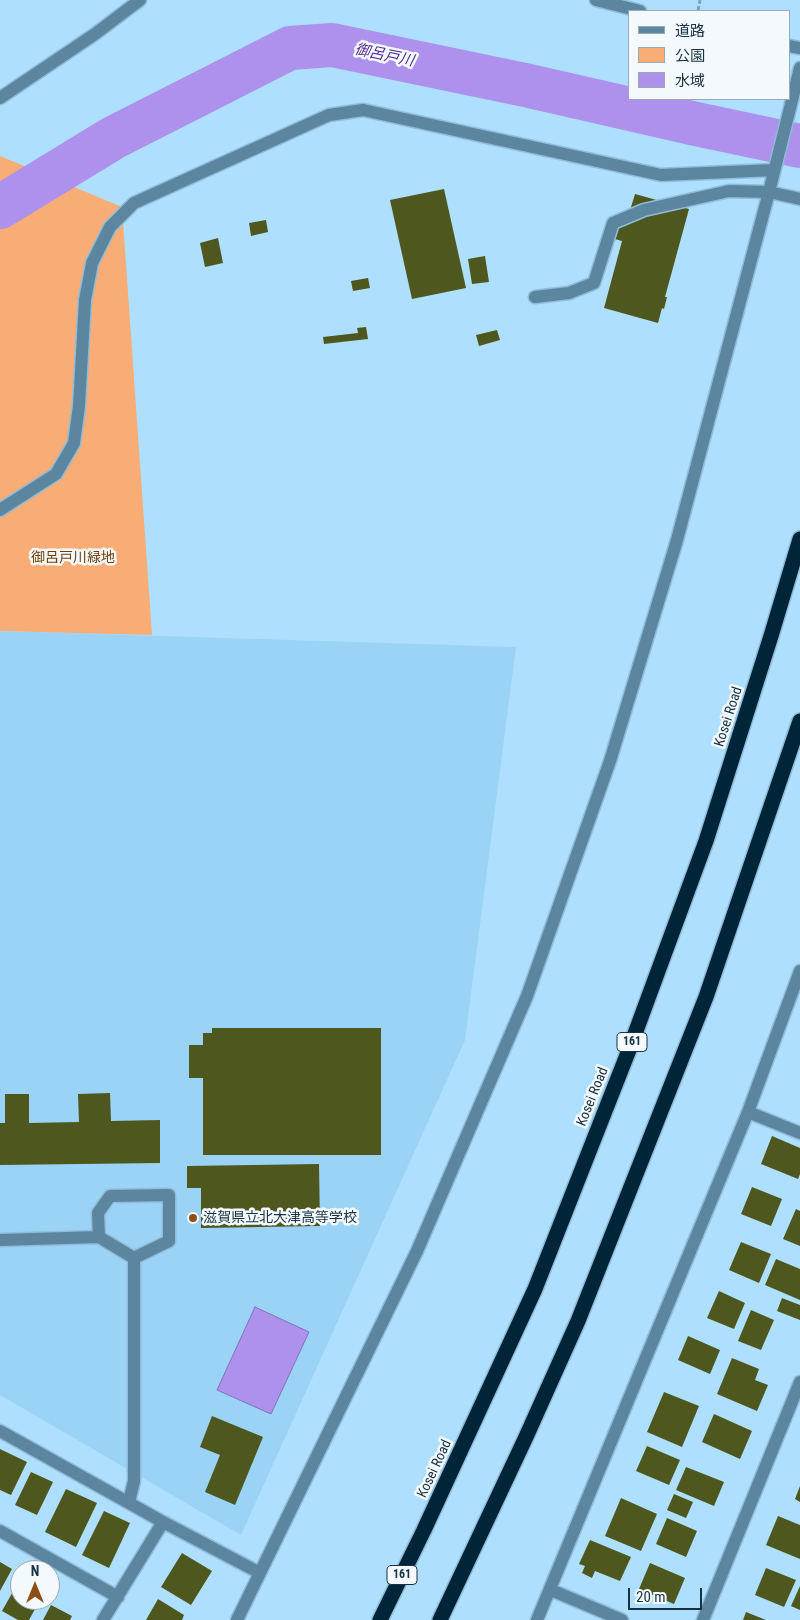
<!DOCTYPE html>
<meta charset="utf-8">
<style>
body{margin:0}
#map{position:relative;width:800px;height:1620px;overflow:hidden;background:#aedfff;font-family:"Roboto Condensed","Noto Sans JP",sans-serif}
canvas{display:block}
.legend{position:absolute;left:628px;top:10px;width:162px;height:90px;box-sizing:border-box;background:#f3f9fd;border:1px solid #9ba9b2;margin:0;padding:6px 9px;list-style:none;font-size:15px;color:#183241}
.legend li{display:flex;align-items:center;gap:10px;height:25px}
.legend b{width:25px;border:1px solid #9ba9b2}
.north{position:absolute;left:10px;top:1560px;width:50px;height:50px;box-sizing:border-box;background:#f3f9fd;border:1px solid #9ba9b2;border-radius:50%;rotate:0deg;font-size:14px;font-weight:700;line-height:20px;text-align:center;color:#183241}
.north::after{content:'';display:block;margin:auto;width:18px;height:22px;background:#8e4f16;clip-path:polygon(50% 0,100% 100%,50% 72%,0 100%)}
.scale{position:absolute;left:628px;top:1588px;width:74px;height:22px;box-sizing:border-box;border:2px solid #183241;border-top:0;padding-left:6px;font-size:15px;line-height:18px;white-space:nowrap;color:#183241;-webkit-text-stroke:4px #f3f9fd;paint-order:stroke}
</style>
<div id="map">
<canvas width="800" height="1620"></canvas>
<ul class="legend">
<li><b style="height:6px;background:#5c859f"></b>道路</li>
<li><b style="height:14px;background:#f7ad75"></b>公園</li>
<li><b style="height:14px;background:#ad91ed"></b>水域</li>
</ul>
<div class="north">N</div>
<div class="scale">20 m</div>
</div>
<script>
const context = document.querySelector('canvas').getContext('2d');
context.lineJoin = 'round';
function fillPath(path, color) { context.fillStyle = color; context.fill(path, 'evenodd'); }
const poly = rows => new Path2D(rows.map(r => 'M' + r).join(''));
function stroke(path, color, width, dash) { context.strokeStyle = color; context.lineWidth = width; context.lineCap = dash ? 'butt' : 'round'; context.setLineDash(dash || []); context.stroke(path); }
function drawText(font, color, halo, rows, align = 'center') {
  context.font = font + ' "Roboto Condensed","Noto Sans JP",sans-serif'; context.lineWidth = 5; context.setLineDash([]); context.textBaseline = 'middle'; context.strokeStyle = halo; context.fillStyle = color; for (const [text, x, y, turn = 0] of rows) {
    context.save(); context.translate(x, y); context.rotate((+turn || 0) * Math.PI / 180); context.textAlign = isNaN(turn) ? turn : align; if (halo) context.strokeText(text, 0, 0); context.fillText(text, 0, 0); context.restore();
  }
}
fillPath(poly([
 [0,631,516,647,465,1040,241,1535,0,1395]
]), '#9bd3f6');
fillPath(poly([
 [0,156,122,207,152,635,0,631]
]), '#f7ad75');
const water = poly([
 [255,1307,309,1332,271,1414,217,1390,255,1307]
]);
fillPath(water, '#ad91ed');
stroke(water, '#8074b9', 1);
stroke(poly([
 [0,207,113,138,290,48,332,45,525,85,696,124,800,146]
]), '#ad91ed', 44);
fillPath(poly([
 [444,189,466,288,412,299,390,200],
 [635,194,689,209,665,297,667,297,664,309,662,308,658,323,604,308,622,241,611,238,617,214,628,217],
 [266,220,268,232,251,236,249,223],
 [218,238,223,263,205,267,200,243],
 [485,256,489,282,472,284,468,259],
 [368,278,370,288,353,291,351,281],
 [366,327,368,339,324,344,323,337,358,333,357,328],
 [497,330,500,340,479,346,476,335],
 [212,1028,381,1028,381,1155,203,1155,203,1078,189,1078,189,1045,203,1045,203,1033,212,1033],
 [110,1093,111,1121,160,1120,160,1163,0,1165,0,1123,5,1123,5,1094,29,1094,29,1123,79,1122,78,1094],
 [772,1136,800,1148,800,1174,798,1179,761,1164],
 [319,1164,320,1226,201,1228,201,1188,187,1188,187,1166],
 [752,1187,782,1199,771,1226,741,1214],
 [796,1209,800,1211,800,1246,783,1239],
 [741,1242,771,1254,759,1283,729,1270],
 [776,1259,800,1269,800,1300,765,1285],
 [719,1291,745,1303,734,1329,707,1318],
 [782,1298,800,1305,800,1320,777,1311],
 [751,1310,774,1320,761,1350,738,1341],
 [688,1336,720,1350,710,1374,678,1360],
 [732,1358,759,1369,755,1380,768,1385,757,1411,717,1394],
 [664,1392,699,1406,682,1447,647,1432],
 [714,1414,752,1431,740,1459,702,1442],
 [212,1416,263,1437,235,1505,205,1492,220,1455,200,1447],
 [647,1446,680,1460,669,1485,636,1471],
 [0,1449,27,1462,11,1495,0,1490],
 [686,1467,724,1482,714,1506,676,1490],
 [31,1472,53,1482,37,1515,15,1505],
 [800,1486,800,1502,795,1499],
 [66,1489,97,1503,76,1547,45,1532],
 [674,1494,693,1502,686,1518,667,1510],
 [621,1498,657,1514,641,1551,605,1536],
 [104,1511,130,1523,109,1568,82,1555],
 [778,1516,800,1525,800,1559,766,1545],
 [667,1518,697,1531,686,1557,656,1544],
 [590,1540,631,1557,620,1581,595,1571,592,1578,582,1573,585,1566,579,1564],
 [182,1553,212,1571,191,1605,161,1587],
 [0,1562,12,1569,0,1591],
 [650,1563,685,1578,674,1604,639,1589],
 [766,1568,796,1580,784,1607,755,1595],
 [20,1579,20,1600,40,1600,29,1620,18,1620,2,1611],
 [800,1586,800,1610,791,1606],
 [158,1599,184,1615,182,1620,146,1620],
 [51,1605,72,1616,70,1620,43,1620],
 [746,1612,766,1620,743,1620]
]), '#4e571e');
const minor = poly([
 [596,0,640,11],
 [789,46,800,48],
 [0,98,95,34,140,0],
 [535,297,569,293,594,283,613,223,644,210,729,191,769,192,800,199],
 [0,510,56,474,74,443,79,406,85,300,92,263,110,227,134,203,329,115,363,110,661,175,774,170],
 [748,1112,800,1133],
 [169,1195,169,1241,134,1258,99,1237,98,1213,110,1196,169,1195],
 [0,1240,99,1237],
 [0,1431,163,1522,260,1573],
 [129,1502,134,1481,134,1258],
 [0,1531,118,1597],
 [551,1590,622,1620],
 [103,1620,163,1522],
 [237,1620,417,1251,527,996,610,761,677,540,769,192,800,68],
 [537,1620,748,1112,800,971],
 [703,1620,800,1382]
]);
const highway = poly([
 [380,1620,424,1530,535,1289,629,1050,706,841,771,636,800,539],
 [440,1620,526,1437,578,1321,706,997,800,721]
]);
stroke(minor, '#90bcd9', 15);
stroke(highway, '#90bcd9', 18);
stroke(poly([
 [698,11,700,0]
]), '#79a2bc', 3, [5, 2.5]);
stroke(minor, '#5c859f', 12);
stroke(highway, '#012538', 15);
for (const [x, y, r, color] of [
 [193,1218,5,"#8e4f16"]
]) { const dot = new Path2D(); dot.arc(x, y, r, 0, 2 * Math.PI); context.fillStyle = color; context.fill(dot); stroke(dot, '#f3f9fd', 2); }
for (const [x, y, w] of [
 [632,1042,30],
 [402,1575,30]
]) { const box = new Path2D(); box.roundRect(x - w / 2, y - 9.5, w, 19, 4); context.fillStyle = '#f3f9fd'; context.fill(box); stroke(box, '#183241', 1); }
drawText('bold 12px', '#183241', null, [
 ["161",632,1042],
 ["161",402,1575]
]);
drawText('14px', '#743d06', '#f3f9fd', [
 ["御呂戸川緑地",73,558]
]);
drawText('14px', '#183241', '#f3f9fd', [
 ["Kosei Road",729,717,-72],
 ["Kosei Road",593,1097,-68],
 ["Kosei Road",435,1469,-65]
]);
drawText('14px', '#183241', '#f3f9fd', [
 ["滋賀県立北大津高等学校",203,1218]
], 'left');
drawText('italic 15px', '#562a94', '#f3f9fd', [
 ["御呂戸川",384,56,12]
]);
</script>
